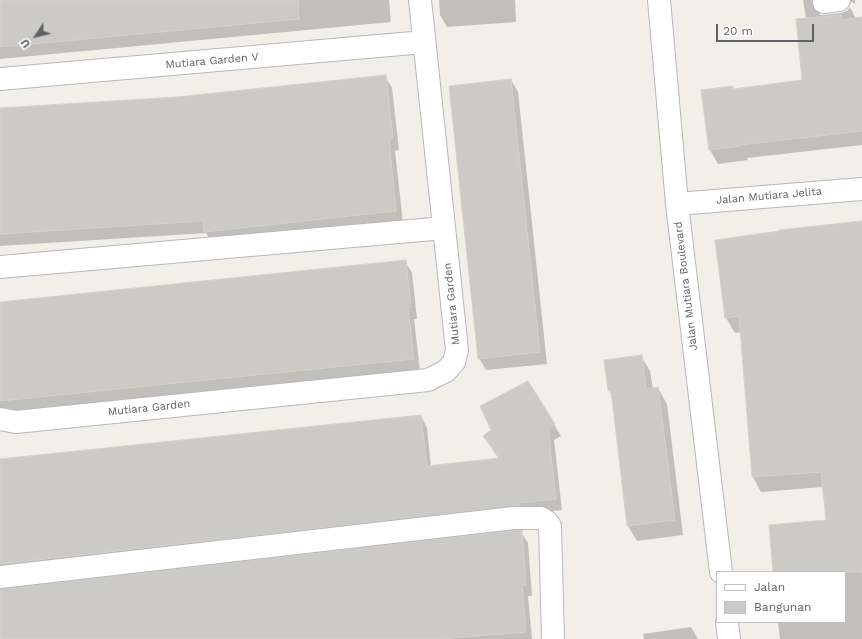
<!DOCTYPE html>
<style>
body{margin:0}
#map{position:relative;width:862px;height:639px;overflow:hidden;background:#f1efe8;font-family:"Work Sans",sans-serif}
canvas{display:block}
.legend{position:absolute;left:716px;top:571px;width:130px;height:52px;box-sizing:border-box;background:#fff;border:1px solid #bfc1c3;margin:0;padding:5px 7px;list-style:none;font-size:12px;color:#5f6368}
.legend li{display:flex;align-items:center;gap:8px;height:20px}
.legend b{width:20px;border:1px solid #bfc1c3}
.north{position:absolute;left:16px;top:16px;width:40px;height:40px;-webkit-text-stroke:3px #fff;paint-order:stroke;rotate:235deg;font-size:11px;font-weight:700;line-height:16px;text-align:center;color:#5f6368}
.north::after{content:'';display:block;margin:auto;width:14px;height:18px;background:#5f6368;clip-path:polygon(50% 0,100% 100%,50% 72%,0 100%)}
.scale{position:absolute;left:716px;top:24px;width:98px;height:18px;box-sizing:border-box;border:2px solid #5f6368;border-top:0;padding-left:5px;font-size:12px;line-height:14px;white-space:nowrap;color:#5f6368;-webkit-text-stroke:3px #fff;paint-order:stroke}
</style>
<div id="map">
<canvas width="862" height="639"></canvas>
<ul class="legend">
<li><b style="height:5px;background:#fff"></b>Jalan</li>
<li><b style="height:11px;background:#cccac5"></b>Bangunan</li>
</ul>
<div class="north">U</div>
<div class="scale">20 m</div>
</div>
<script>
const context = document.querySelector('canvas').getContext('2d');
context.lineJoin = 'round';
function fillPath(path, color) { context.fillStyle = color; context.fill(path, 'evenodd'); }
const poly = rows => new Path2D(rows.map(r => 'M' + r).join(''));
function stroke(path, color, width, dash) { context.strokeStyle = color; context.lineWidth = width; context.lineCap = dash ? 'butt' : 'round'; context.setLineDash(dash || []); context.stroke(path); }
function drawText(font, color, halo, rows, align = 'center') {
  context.font = font + ' "Work Sans",sans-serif'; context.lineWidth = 4; context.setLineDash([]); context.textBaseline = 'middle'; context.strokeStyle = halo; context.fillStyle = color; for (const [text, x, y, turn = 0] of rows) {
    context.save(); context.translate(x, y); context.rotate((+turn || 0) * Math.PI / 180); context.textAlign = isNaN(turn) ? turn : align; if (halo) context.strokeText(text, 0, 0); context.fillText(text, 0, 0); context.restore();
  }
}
fillPath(poly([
 [0,0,389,0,391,22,0,59],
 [439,0,515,0,516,22,447,27,440,15],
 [803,0,855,0,855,4,852,2,846,1,820,11,820,15,825,15,841,13,847,11,850,7,856,19,862,18,862,145,747,158,748,160,718,164,710,150,732,87,734,90,804,81,806,19],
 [385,76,392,88,399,150,395,151,403,223,212,243,206,233,0,246,0,109,178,98],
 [511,80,518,92,547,364,486,370,479,358],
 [862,222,862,639,780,639,778,622,845,622,845,572,774,572,827,521,823,487,761,492,753,477,742,332,735,333,726,318],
 [405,261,412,273,417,319,414,319,420,371,0,413,0,303],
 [641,356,650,371,653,389,658,388,667,404,683,535,637,541,628,526,612,396,609,390],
 [528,382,561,436,554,440,562,510,0,578,0,460,421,416,427,428,431,467,499,459,484,437,492,431],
 [521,532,528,543,532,596,528,596,532,639,0,639,0,590],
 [691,627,698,639,644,639,643,634]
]), '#0003');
const building = poly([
 [0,0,298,0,299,19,0,47,0,0],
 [841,15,841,20,862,17,862,131,740,145,740,146,709,150,701,90,733,86,733,89,802,80,796,19,841,15],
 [386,75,393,138,389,139,396,211,204,232,203,221,0,234,0,108,177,97,386,75],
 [511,79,540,352,478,359,449,86,511,79],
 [862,221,862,572,773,572,769,525,826,520,821,472,752,477,739,316,725,318,715,240,779,231,779,230,862,221],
 [406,260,411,307,408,307,414,359,0,401,0,302,406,260],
 [642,355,646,389,658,387,675,520,627,526,611,390,608,391,604,360,642,355],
 [528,381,555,424,548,428,556,499,519,503,520,506,0,564,0,459,421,415,427,466,500,458,483,436,491,430,480,406,528,381],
 [515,530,522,530,526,585,522,585,526,632,438,639,0,639,0,589,515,530]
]);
fillPath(building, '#cccac5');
stroke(building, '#d6d1c6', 1);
const minor = poly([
 [659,0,677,204,721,572],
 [824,2,839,0],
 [0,79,424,42],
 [677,204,862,189],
 [0,267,444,228],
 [0,419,16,422,428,380,446,371,454,362,457,350,420,0],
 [0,577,514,518,541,518,547,522,550,526,553,639],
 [727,622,729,639]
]);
stroke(minor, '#b5b8bc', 24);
stroke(minor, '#fff', 22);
drawText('11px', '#5f6368', '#fff', [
 ["Mutiara Garden V",212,61,-5],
 ["Jalan Mutiara Jelita",769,196,-5],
 ["Jalan Mutiara Boulevard",686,286,-97],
 ["Mutiara Garden",452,304,-96],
 ["Mutiara Garden",149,408,-6]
]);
</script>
